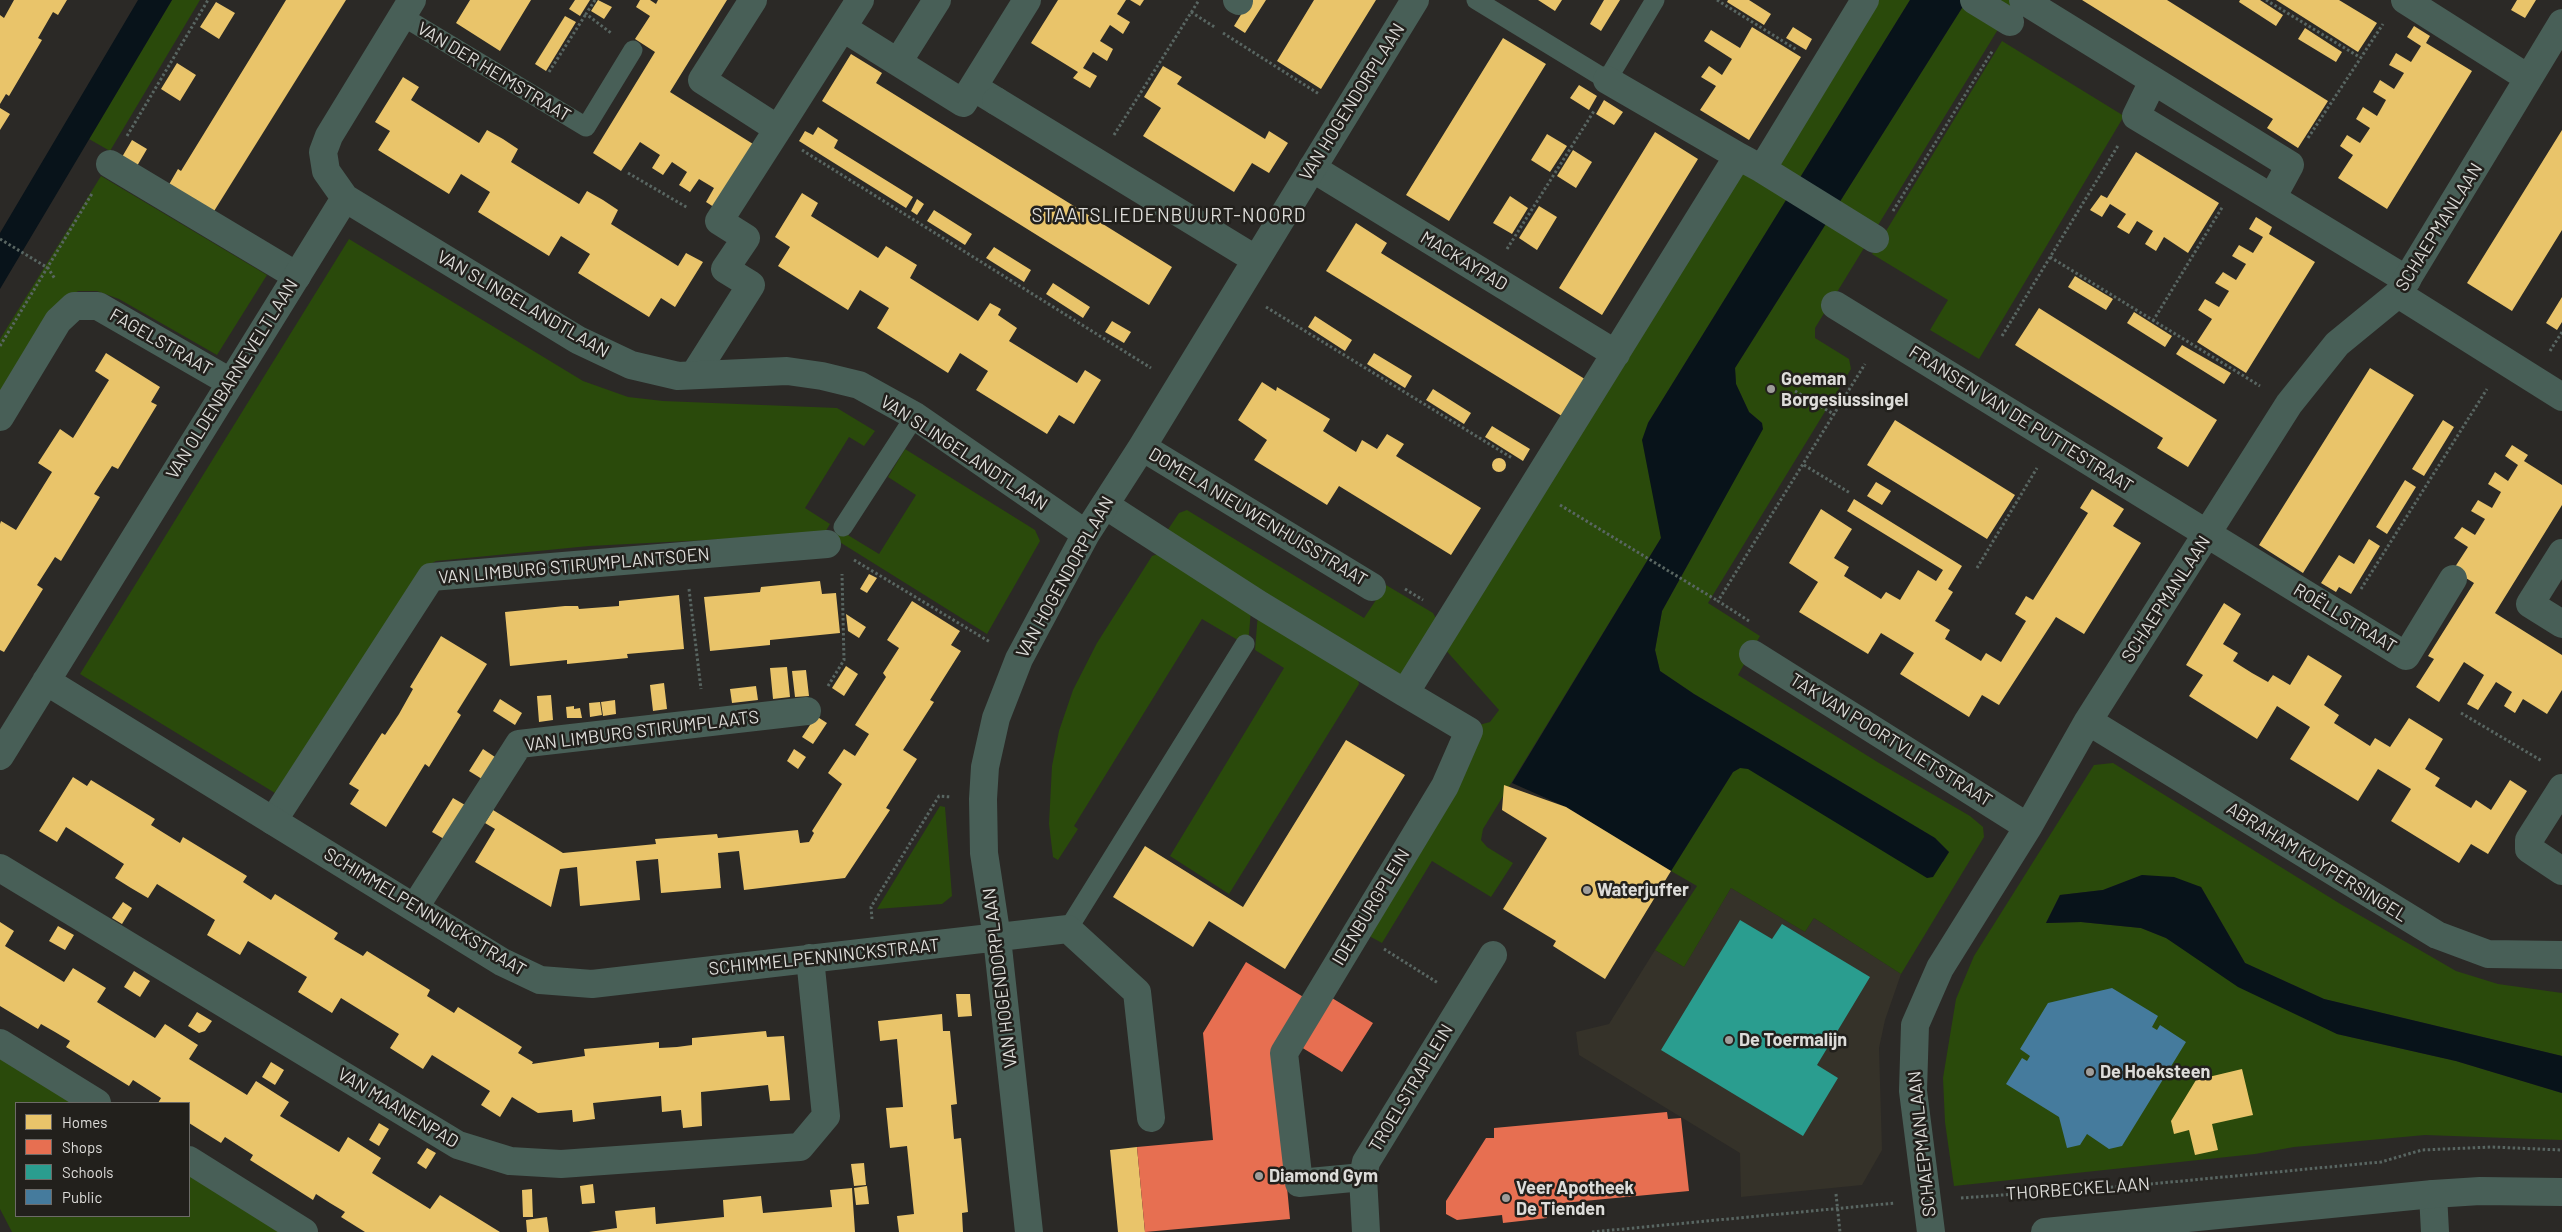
<!DOCTYPE html>
<meta charset="utf-8">
<style>
body{margin:0}
#map{position:relative;width:2562px;height:1232px;overflow:hidden;background:#2b2926;font-family:Barlow,sans-serif}
canvas{display:block}
.legend{position:absolute;left:15px;top:1102px;width:175px;height:115px;box-sizing:border-box;background:#22201c;border:1px solid #6d6b68;margin:0;padding:6px 9px;list-style:none;font-size:15px;color:#dddcd9}
.legend li{display:flex;align-items:center;gap:10px;height:25px}
.legend b{width:25px;border:1px solid #6d6b68}
</style>
<div id="map">
<canvas width="2562" height="1232"></canvas>
<ul class="legend">
<li><b style="height:14px;background:#e9c46a"></b>Homes</li>
<li><b style="height:14px;background:#e76f51"></b>Shops</li>
<li><b style="height:14px;background:#2a9d8f"></b>Schools</li>
<li><b style="height:14px;background:#457b9d"></b>Public</li>
</ul>
</div>
<script>
const context = document.querySelector('canvas').getContext('2d');
context.lineJoin = 'round';
function fillPath(path, color) { context.fillStyle = color; context.fill(path, 'evenodd'); }
const poly = rows => new Path2D(rows.map(r => 'M' + r).join(''));
function stroke(path, color, width, dash) { context.strokeStyle = color; context.lineWidth = width; context.lineCap = dash ? 'butt' : 'round'; context.setLineDash(dash || []); context.stroke(path); }
function drawText(font, color, halo, rows, align = 'center') {
  context.font = font + ' Barlow,sans-serif'; context.lineWidth = 5; context.setLineDash([]); context.textBaseline = 'middle'; context.strokeStyle = halo; context.fillStyle = color; for (const [text, x, y, turn = 0] of rows) {
    context.save(); context.translate(x, y); context.rotate((+turn || 0) * Math.PI / 180); context.textAlign = isNaN(turn) ? turn : align; if (halo) context.strokeText(text, 0, 0); context.fillText(text, 0, 0); context.restore();
  }
}
fillPath(poly([
 [1731,888,1805,932,1814,918,1901,974,1885,1020,1879,1048,1882,1150,1862,1185,1741,1197,1740,1153,1579,1055,1576,1032,1609,1024,1655,950,1684,967]
]), '#353229');
fillPath(poly([
 [172,0,200,0,110,151,89,139],
 [1872,0,1910,0,1648,423,1661,538,1483,829,1481,840,1487,847,1513,863,1491,897,1432,861,1382,943,1371,937,1367,930,1479,725,1490,722,1499,710,1443,647,1732,173,1776,166],
 [1967,0,2016,0,1815,328,1815,338,1849,359,1851,369,1708,603,1760,636,1738,675,1879,763,1970,816,1983,827,1984,837,1901,974,1814,918,1805,932,1731,888,1684,967,1655,950,1697,886,1671,871,1733,772,1740,768,1748,768,1943,862,1949,852,1935,838,1694,694,1660,671,1655,650,1662,611,1705,534,1762,423,1749,412,1736,384,1735,368],
 [2002,41,2124,116,1979,359,1930,330,1948,300,1872,254],
 [101,176,267,275,217,355,119,299,97,291,78,291,51,310,0,392,0,339],
 [349,239,583,381,628,397,663,401,837,408,875,431,864,446,849,437,805,508,830,524,824,534,589,546,436,561,423,568,275,793,80,674],
 [905,449,1035,530,1040,541,987,634,838,541,835,536,838,529,879,554,916,495,888,477],
 [1187,510,1364,618,1386,585,1433,613,1438,622,1406,674,1395,677,1167,531,1179,513],
 [1161,553,1251,609,1248,646,1202,619,1074,826,1078,829,1058,860,1053,857,1049,824,1052,766,1059,731,1073,690,1097,643,1152,556],
 [1258,613,1357,676,1359,684,1229,894,1170,856,1284,668,1255,650],
 [2113,763,2342,905,2456,971,2498,984,2562,993,2562,1056,2324,999,2245,963,2201,887,2142,875,2103,890,2060,895,2046,923,2081,922,2141,928,2166,938,2337,1034,2456,1061,2562,1093,2562,1140,2425,1135,2294,1147,2255,1154,1954,1186,1945,1122,1943,1078,1956,999,1974,956,2094,765],
 [940,806,945,807,952,896,942,904,877,909],
 [0,1054,80,1103,16,1103,16,1216,189,1216,189,1171,287,1232,12,1232,0,1209]
]), '#2a4a0b');
fillPath(poly([
 [138,0,172,0,0,289,0,233],
 [1910,0,1967,0,1735,368,1736,384,1749,412,1762,423,1763,429,1662,611,1655,650,1660,671,1694,694,1935,838,1949,852,1933,877,1927,878,1748,769,1740,768,1733,772,1671,871,1566,807,1512,783,1661,538,1642,440,1648,423],
 [2142,875,2174,877,2201,887,2245,963,2324,999,2562,1056,2562,1093,2456,1061,2337,1034,2238,987,2166,938,2141,928,2081,922,2046,923,2060,895,2103,890]
]), '#08131a');
fillPath(poly([
 [14,0,67,0,58,15,53,12,38,38,42,40,9,96,6,94,0,104,0,15,4,18],
 [286,0,346,0,211,216,167,188,178,169,181,171],
 [470,0,531,0,500,51,456,23],
 [575,0,590,0,580,16,569,9],
 [598,0,612,7,604,19,591,11],
 [640,0,650,0,656,4,658,0,727,0,670,92,753,144,717,209,706,202,714,188,699,179,690,192,679,185,687,172,672,162,663,175,652,168,660,155,640,142,621,171,593,153,655,52,635,39,650,16,636,7],
 [1058,0,1126,0,1117,14,1130,22,1123,34,1110,25,1100,41,1113,49,1107,61,1093,52,1083,68,1097,76,1090,88,1073,78,1078,72,1031,43],
 [1130,0,1144,0,1140,6],
 [1250,0,1266,0,1245,33,1234,26],
 [1376,0,1321,89,1277,61,1314,0],
 [1538,0,1562,0,1555,11],
 [1604,0,1620,0,1601,31,1590,24],
 [1728,0,1749,0,1771,14,1764,25,1727,2],
 [2082,0,2167,0,2328,101,2298,148,2267,128,2273,119],
 [2240,0,2260,0,2283,15,2276,26,2239,2],
 [2276,0,2339,0,2377,23,2358,52],
 [2517,0,2536,0,2525,18,2511,10],
 [216,2,235,13,219,39,200,27],
 [565,16,576,22,546,71,535,64],
 [2414,26,2430,36,2426,43,2472,71,2387,209,2338,178,2353,155,2340,146,2347,135,2360,143,2370,128,2356,119,2363,107,2377,116,2386,100,2373,92,2380,80,2394,89,2404,73,2389,65,2396,53,2411,62,2421,46,2407,37],
 [1752,27,1801,57,1749,140,1700,110,1716,86,1701,77,1709,66,1722,75,1732,59,1704,41,1711,30,1740,48],
 [1793,27,1812,39,1806,50,1786,38],
 [2305,28,2342,52,2336,62,2298,39],
 [1503,38,1546,64,1449,221,1406,195],
 [851,54,882,73,876,83,1172,267,1149,305,822,101],
 [177,63,196,75,180,101,161,89],
 [1163,66,1182,77,1177,84,1265,139,1269,131,1288,143,1269,173,1252,163,1234,192,1143,136,1161,108,1144,97],
 [403,77,419,87,411,100,479,143,487,130,503,139,518,149,511,162,579,204,587,191,603,200,618,210,611,224,678,266,686,253,703,262,675,307,661,298,649,317,578,273,590,254,561,236,549,256,478,212,490,192,461,174,449,194,378,150,390,131,375,122],
 [1579,85,1597,96,1589,110,1570,98],
 [1604,100,1623,112,1614,125,1596,114],
 [0,108,10,114,0,130],
 [818,127,838,140,834,148,913,197,906,208,799,141,805,131,813,135],
 [2562,130,2562,230,2512,311,2467,283],
 [1655,132,1698,159,1602,315,1559,288],
 [1547,134,1567,146,1550,172,1531,160],
 [132,140,147,149,137,166,122,157],
 [1573,150,1592,162,1576,188,1557,176],
 [2136,152,2219,203,2188,253,2164,237,2156,251,2145,244,2153,231,2137,221,2129,234,2117,227,2126,214,2110,204,2102,217,2090,210,2101,195,2107,198],
 [802,193,818,203,811,216,878,258,886,246,917,265,910,278,978,321,990,303,1001,309,998,315,1017,328,1009,341,1077,383,1085,370,1101,380,1074,424,1059,415,1047,434,976,390,988,371,960,353,948,373,877,328,889,308,860,290,848,310,778,266,790,247,775,237],
 [1510,196,1528,208,1512,234,1493,223],
 [917,199,924,204,917,215,911,211],
 [1539,206,1557,217,1537,250,1519,238],
 [934,210,972,234,965,245,927,221],
 [2256,217,2272,227,2269,234,2315,262,2246,373,2197,342,2212,319,2198,310,2205,299,2219,307,2229,291,2215,283,2223,272,2236,280,2246,264,2232,256,2239,245,2253,253,2263,237,2249,229],
 [1356,223,1387,243,1381,253,1588,381,1565,418,1326,271],
 [994,247,1031,270,1024,282,986,258],
 [2075,276,2113,299,2106,310,2068,287],
 [1053,283,1090,307,1083,318,1046,294],
 [2562,297,2562,322,2557,330,2546,323],
 [2039,308,2217,420,2188,467,2157,448,2163,438,2015,345],
 [2134,312,2172,336,2165,347,2127,323],
 [1315,316,1352,340,1345,351,1308,327],
 [1112,321,1131,332,1124,343,1105,332],
 [2182,345,2231,373,2224,384,2176,354],
 [106,353,160,387,151,402,157,405,118,469,112,466,94,494,100,497,61,561,55,557,37,585,43,589,4,652,0,650,0,524,1,521,16,530,52,472,38,463,60,429,73,438,109,380,95,371],
 [1374,353,1412,376,1405,388,1367,364],
 [2370,368,2414,395,2303,573,2259,545],
 [1262,382,1276,391,1277,387,1330,419,1323,431,1356,452,1362,440,1377,449,1387,434,1404,444,1396,456,1481,508,1451,555,1339,486,1327,505,1254,460,1267,440,1238,420],
 [1433,389,1471,413,1464,424,1426,400],
 [1895,420,2015,495,1987,539,1867,465],
 [2443,420,2454,427,2424,476,2412,469],
 [1492,426,1530,449,1523,461,1485,437],
 [2512,445,2528,455,2524,461,2562,485,2562,505,2495,613,2562,655,2562,690,2547,714,2523,699,2515,713,2504,706,2512,692,2496,682,2478,710,2467,704,2484,675,2464,662,2439,702,2416,687,2434,659,2428,656,2474,583,2453,570,2468,547,2454,538,2462,527,2475,535,2485,519,2471,511,2478,500,2492,508,2501,492,2488,484,2495,472,2508,481,2518,465,2505,456],
 '1492 465a7 7 0 1 1 14 0a7 7 0 1 1-14 0Z',
 [2405,480,2416,487,2387,534,2376,527],
 [1876,482,1891,491,1882,505,1867,496],
 [2092,489,2124,509,2113,526,2141,543,2084,634,2056,617,1999,705,1982,695,1969,717,1900,674,1914,653,1881,633,1868,654,1799,612,1818,582,1789,563,1821,509,1852,529,1834,558,1849,567,1844,576,1881,599,1886,592,1900,600,1918,570,1936,581,1943,570,1847,511,1854,499,1962,566,1948,589,1953,592,1935,621,1950,630,1945,639,1981,661,1986,653,2001,662,2026,621,2015,614,2026,596,2033,600,2088,513,2080,508],
 [2369,539,2380,546,2351,594,2339,587,2336,592,2321,583,2339,555,2354,564],
 [869,574,877,578,867,593,860,589],
 [820,581,822,594,836,593,840,633,770,640,770,645,710,651,704,597,760,592,761,587],
 [679,595,684,649,627,654,628,658,567,664,567,660,510,666,505,612,565,606,578,606,579,609,592,608,619,606,619,601],
 [912,601,960,631,951,645,961,651,930,700,934,702,903,750,917,759,886,808,890,810,845,878,744,890,739,851,718,853,721,888,661,893,658,859,636,861,640,900,580,906,577,867,560,869,551,907,475,862,495,829,485,823,493,810,563,853,656,844,655,839,717,834,718,838,798,830,800,843,809,842,814,833,812,831,842,784,828,773,844,749,855,756,869,734,855,725,886,677,883,673,899,648,887,640],
 [2224,603,2241,614,2223,644,2238,653,2233,661,2252,673,2268,682,2273,675,2290,685,2308,655,2342,676,2324,705,2339,715,2334,723,2370,746,2375,738,2390,747,2409,718,2443,739,2425,769,2440,778,2435,786,2471,808,2476,800,2491,810,2510,780,2527,791,2488,854,2471,844,2459,863,2391,821,2411,789,2378,769,2358,801,2290,759,2310,727,2277,706,2257,739,2189,696,2203,675,2186,665],
 [846,614,866,627,859,638,848,631],
 [441,636,487,664,457,712,461,715,429,767,425,764,386,827,350,804,359,790,349,784,382,733,385,735,399,714,413,689,410,687],
 [846,666,858,674,844,696,832,688],
 [787,667,790,697,773,699,770,668],
 [806,670,809,696,795,697,792,671],
 [664,683,667,709,653,711,650,685],
 [756,686,758,700,732,703,730,689],
 [551,695,553,720,539,722,537,696],
 [500,699,522,713,515,725,493,711],
 [615,700,616,714,603,716,601,702],
 [600,702,602,715,590,717,589,703],
 [574,706,574,709,580,708,582,718,567,718,566,707],
 [816,716,827,723,813,744,802,737],
 [1346,740,1405,775,1285,969,1209,921,1193,947,1113,897,1145,846,1243,907],
 [483,749,495,757,482,779,469,771],
 [794,749,806,757,798,769,787,761],
 [73,777,87,786,91,780,155,819,151,825,180,843,183,837,247,876,243,882,271,900,275,894,338,933,334,939,363,956,367,951,430,990,427,996,454,1013,458,1007,522,1047,518,1053,533,1062,532,1064,585,1056,584,1049,659,1042,659,1048,677,1047,692,1045,692,1038,766,1031,767,1037,784,1036,790,1100,770,1101,768,1085,701,1092,702,1126,683,1128,681,1110,662,1112,661,1096,593,1103,595,1119,573,1122,572,1110,538,1113,512,1097,500,1117,481,1105,490,1091,432,1055,423,1069,390,1048,399,1034,341,998,332,1013,298,992,307,977,248,941,240,955,207,935,215,920,157,884,148,898,131,888,115,878,124,864,66,827,57,842,39,831],
 [1504,785,1566,807,1671,871,1605,979,1553,946,1556,941,1503,909,1547,838,1502,810],
 [453,798,465,805,444,839,432,832],
 [123,902,132,908,122,924,112,918],
 [0,922,14,931,5,946,64,982,73,968,106,988,97,1002,155,1038,165,1024,198,1045,189,1059,247,1095,256,1081,289,1102,280,1116,339,1152,348,1137,381,1158,372,1173,430,1209,440,1195,500,1232,365,1232,341,1217,345,1212,330,1203,316,1194,313,1200,250,1160,253,1155,225,1137,221,1143,189,1123,189,1103,158,1103,161,1098,133,1080,129,1086,66,1047,70,1041,55,1032,41,1024,38,1029,0,1006],
 [58,926,74,935,65,950,49,941],
 [134,971,150,981,140,997,124,987],
 [956,994,970,994,972,1016,958,1017],
 [197,1012,212,1021,205,1031,199,1033,188,1026],
 [942,1014,943,1031,950,1031,957,1104,951,1105,954,1139,961,1138,968,1212,962,1213,963,1232,899,1232,897,1216,914,1214,907,1146,890,1148,886,1108,903,1107,897,1039,880,1041,878,1021],
 [271,1062,284,1070,275,1085,262,1077],
 [2242,1069,2253,1115,2212,1124,2218,1150,2195,1155,2189,1130,2174,1134,2171,1121,2196,1080],
 [379,1123,389,1129,379,1146,369,1140],
 [1137,1147,1145,1232,1118,1232,1110,1150],
 [427,1148,436,1153,426,1169,417,1163],
 [864,1163,866,1185,854,1186,851,1164],
 [593,1184,595,1203,582,1204,580,1186],
 [867,1186,869,1204,856,1205,854,1188],
 [852,1188,855,1232,589,1232,617,1228,615,1211,655,1207,656,1224,724,1217,723,1200,761,1196,763,1213,832,1207,830,1190],
 [532,1189,533,1217,523,1217,522,1190],
 [547,1217,549,1232,527,1232,526,1220]
]), '#e9c46a');
fillPath(poly([
 [1246,962,1305,998,1274,1049,1290,1219,1145,1232,1137,1147,1213,1140,1203,1033],
 [1332,998,1373,1023,1342,1072,1301,1047],
 [1667,1112,1668,1119,1681,1118,1689,1191,1563,1203,1563,1208,1547,1210,1547,1218,1503,1223,1502,1215,1457,1220,1446,1214,1446,1201,1486,1138,1494,1138,1494,1128]
]), '#e76f51');
fillPath(poly([
 [1740,920,1772,939,1782,924,1870,977,1817,1065,1838,1078,1803,1136,1661,1050]
]), '#2a9d8f');
fillPath(poly([
 [2112,988,2158,1016,2152,1027,2157,1030,2160,1025,2186,1042,2122,1146,2109,1149,2087,1134,2080,1145,2067,1148,2059,1117,2006,1084,2022,1058,2027,1061,2030,1056,2020,1049,2048,1003]
]), '#457b9d');
stroke(poly([
 [595,0,586,14,611,33],
 [1717,0,1797,50],
 [2266,0,2361,58],
 [1191,12,1216,28],
 [1223,33,1319,94],
 [549,72,586,14],
 [1114,135,1199,0],
 [127,136,208,0],
 [2308,138,2383,24],
 [802,150,1151,368],
 [628,173,688,208],
 [1893,211,1993,50],
 [0,239,48,268,55,279],
 [1507,249,1594,111],
 [2050,257,2260,386],
 [1266,307,1512,458],
 [2153,321,2223,206],
 [2002,336,2119,144],
 [0,346,93,192],
 [2550,351,2562,332],
 [1795,391,1835,415],
 [1804,465,1850,493],
 [1560,505,1718,601],
 [854,560,990,642],
 [1977,568,2037,468],
 [689,589,701,689],
 [1405,589,1423,600],
 [2361,589,2487,389],
 [1749,621,1718,601,1865,364],
 [828,686,844,660,842,574],
 [2461,713,2542,761],
 [872,919,871,907,939,796,951,797],
 [1384,949,1438,983],
 [1836,1194,1840,1232],
 [1961,1198,2140,1185,2381,1162,2422,1150,2492,1147,2562,1150],
 [1592,1232,1895,1203]
]), '#596662', 3, [2.5, 2.5]);
stroke(poly([
 [1476,0,1607,80,1655,0],
 [402,16,586,127,633,50],
 [843,527,915,416],
 [1068,929,1245,644]
]), '#485f57', 19);
stroke(poly([
 [753,0,702,80,778,129,860,0],
 [1237,0,1239,1],
 [1974,0,2010,22],
 [2023,0,2290,165,2272,198,2407,280],
 [843,28,963,103,973,87,996,101],
 [898,62,937,0],
 [1607,80,1738,156],
 [2153,81,2136,116,2272,198],
 [973,87,1027,0],
 [110,164,297,276],
 [1312,168,1616,354],
 [1762,169,1875,239],
 [694,375,751,285,725,269,746,238,719,221,778,129],
 [1105,505,1260,605,1405,693],
 [2562,553,2530,604,2562,624],
 [2562,788,2529,840,2529,849,2562,871],
 [273,821,431,577,827,544],
 [0,1043,97,1103],
 [189,1160,304,1232],
 [1363,1177,1299,1183,1284,1053,1445,786,1469,731,1405,693,1738,156,1762,169,1865,0]
]), '#485f57', 28);
stroke(poly([
 [2405,0,2528,78],
 [996,101,1255,259],
 [345,198,578,340,631,365,678,376,787,371,822,376,859,385,915,416,1086,534],
 [2398,294,2562,397],
 [1835,305,2406,656,2453,579],
 [0,417,58,321,74,306,98,306,230,382],
 [1142,447,1372,587],
 [1753,654,2028,827],
 [46,681,502,962,540,980,592,984,1068,929,1137,992,1151,1118],
 [2088,721,2437,935,2488,954,2562,955],
 [0,756,345,198,326,171,323,152,329,136,412,0],
 [0,868,458,1145,510,1161,561,1164,800,1147,826,1116,810,958],
 [415,907,519,744,807,711],
 [2433,1194,2435,1232],
 [1029,1232,997,938,984,853,983,799,985,767,996,718,1019,659,1086,534,1142,447,1415,0],
 [1366,1232,1363,1177,1366,1162,1493,955],
 [1931,1232,1913,1091,1915,1025,1940,968,2028,827,2088,721,2289,404,2337,344,2398,294,2562,23]
]), '#485f57', 28);
stroke(poly([
 [2045,1232,2433,1194,2480,1191,2562,1192]
]), '#485f57', 28);
for (const [x, y, r, color] of [
 [1771,389,5,"#9f9d9a"],
 [1587,890,5,"#9f9d9a"],
 [1729,1040,5,"#9f9d9a"],
 [2090,1072,5,"#9f9d9a"],
 [1259,1176,5,"#9f9d9a"],
 [1506,1198,5,"#9f9d9a"]
]) { const dot = new Path2D(); dot.arc(x, y, r, 0, 2 * Math.PI); context.fillStyle = color; context.fill(dot); stroke(dot, '#22201c', 2); }
drawText('18px', '#dddcd9', '#22201c', [
 ["VAN DER HEIMSTRAAT",494,72,31],
 ["VAN HOGENDORPLAAN",1352,102,-58],
 ["SCHAEPMANLAAN",2439,227,-58],
 ["MACKAYPAD",1464,261,31],
 ["VAN SLINGELANDTLAAN",523,304,30],
 ["FAGELSTRAAT",161,342,30],
 ["VAN OLDENBARNEVELTLAAN",232,379,-58],
 ["FRANSEN VAN DE PUTTESTRAAT",2021,419,32],
 ["VAN SLINGELANDTLAAN",964,453,33],
 ["DOMELA NIEUWENHUISSTRAAT",1258,517,31],
 ["VAN LIMBURG STIRUMPLANTSOEN",574,566,-5],
 ["VAN HOGENDORPLAAN",1065,577,-61],
 ["SCHAEPMANLAAN",2166,599,-57],
 ["ROËLLSTRAAT",2345,618,31],
 ["VAN LIMBURG STIRUMPLAATS",642,731,-7],
 ["TAK VAN POORTVLIETSTRAAT",1891,740,32],
 ["ABRAHAM KUYPERSINGEL",2317,862,32],
 ["IDENBURGPLEIN",1371,907,-59],
 ["SCHIMMELPENNINCKSTRAAT",425,912,31],
 ["SCHIMMELPENNINCKSTRAAT",824,957,-6],
 ["VAN HOGENDORPLAAN",1000,978,-97],
 ["TROELSTRAPLEIN",1411,1088,-59],
 ["VAN MAANENPAD",398,1108,31],
 ["SCHAEPMANLAAN",1922,1144,-96],
 ["THORBECKELAAN",2078,1189,-4]
]);
drawText('bold 18px', '#dddcd9', '#22201c', [
 ["Goeman",1781,379],
 ["Borgesiussingel",1781,400],
 ["Waterjuffer",1597,890],
 ["De Toermalijn",1739,1040],
 ["De Hoeksteen",2100,1072],
 ["Diamond Gym",1269,1176],
 ["Veer Apotheek",1516,1188],
 ["De Tienden",1516,1209]
], 'left');
context.letterSpacing = '1px';
drawText('19px', '#dddcd9', '#22201c', [
 ["STAATSLIEDENBUURT-NOORD",1169,216]
]);
context.letterSpacing = '0px';
</script>
